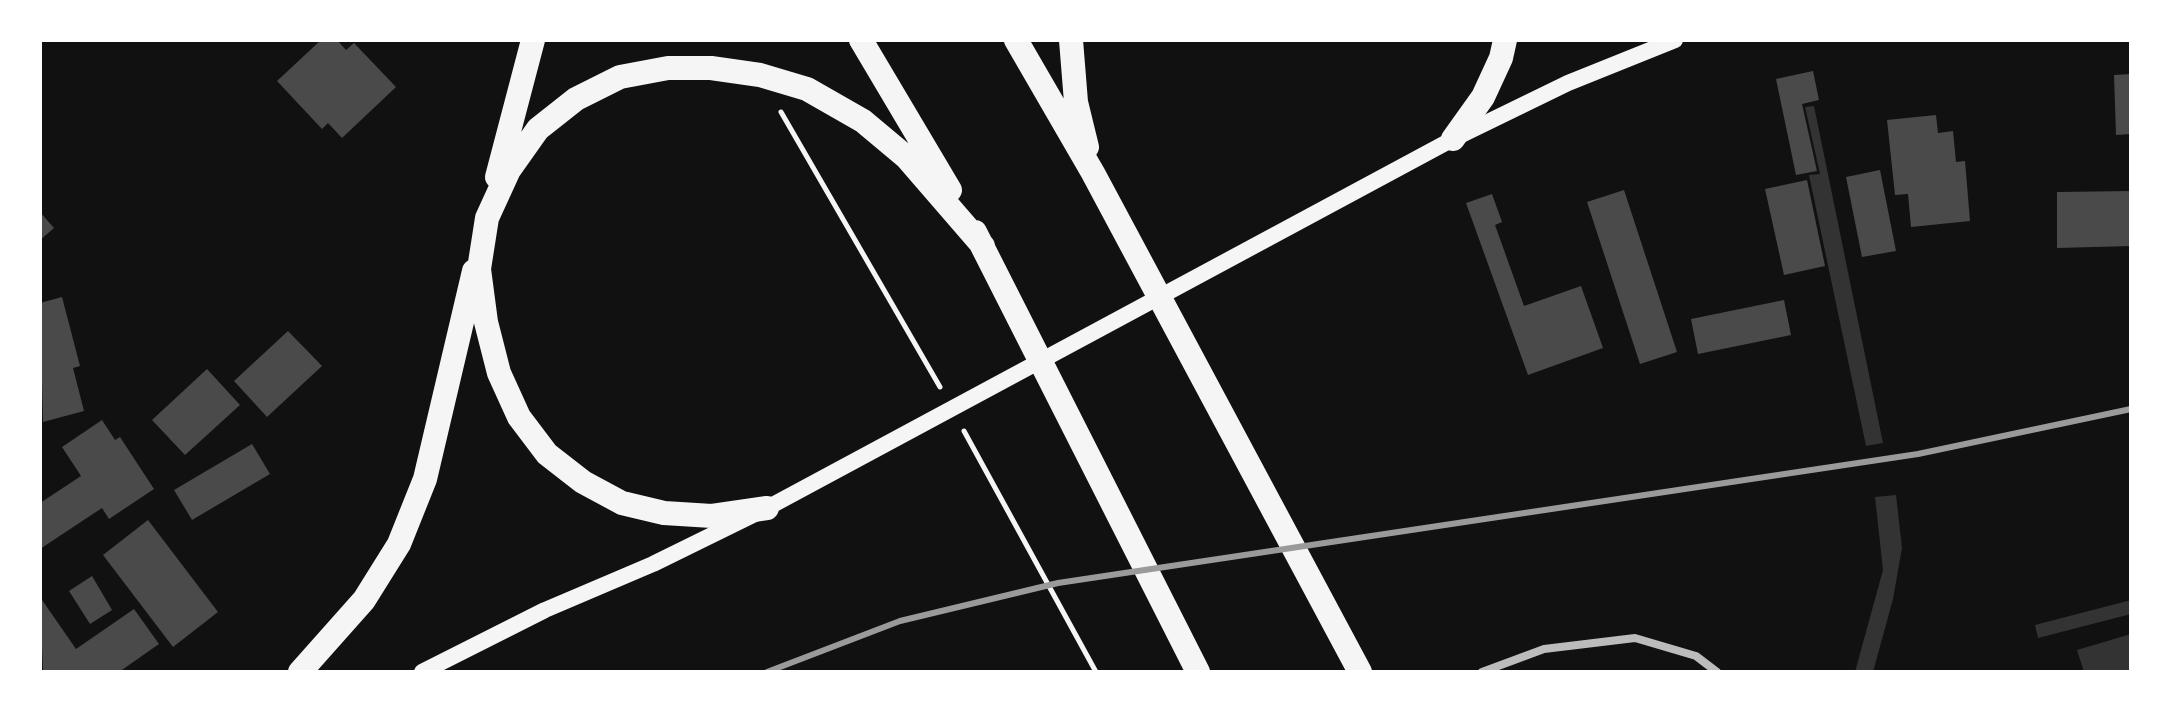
<!DOCTYPE html>
<style>
body{margin:0}
#map{position:relative;width:2171px;height:712px;overflow:hidden;background:#111;font-family:Jost,sans-serif}
canvas{display:block}
.frame{position:absolute;inset:0;border:42px solid #fff;pointer-events:none}
</style>
<div id="map">
<canvas width="2171" height="712"></canvas>
<div class="frame"></div>
</div>
<script>
const context = document.querySelector('canvas').getContext('2d');
context.lineJoin = 'round';
function fillPath(path, color) { context.fillStyle = color; context.fill(path, 'evenodd'); }
const poly = rows => new Path2D(rows.map(r => 'M' + r).join(''));
function stroke(path, color, width, dash) { context.strokeStyle = color; context.lineWidth = width; context.lineCap = dash ? 'butt' : 'round'; context.setLineDash(dash || []); context.stroke(path); }
fillPath(poly([
 [1814,106,1883,443,1866,446,1809,175,1820,174,1805,107],
 [1896,495,1902,548,1893,599,1873,672,1855,672,1883,570,1875,497],
 [2131,600,2131,614,2038,638,2035,625],
 [2131,634,2131,672,2084,672,2077,650]
]), '#333');
fillPath(poly([
 [321,40,337,40,346,50,354,43,396,87,342,138,328,123,322,129,277,81],
 [1813,71,1819,100,1802,104,1817,171,1796,175,1776,79],
 [2131,74,2131,134,2116,135,2114,75],
 [1936,115,1938,133,1953,131,1956,162,1965,161,1970,221,1911,227,1908,194,1895,195,1887,120],
 [1880,170,1896,251,1862,257,1846,177],
 [1807,180,1825,266,1784,275,1765,189],
 [1624,190,1677,352,1640,364,1587,202],
 [2131,191,2131,246,2057,248,2057,192],
 [1492,194,1502,222,1495,225,1524,306,1581,286,1603,348,1528,375,1466,203],
 [40,212,54,228,40,240],
 [62,297,80,366,73,368,84,411,43,422,40,303],
 [1784,300,1791,335,1698,354,1691,319],
 [288,331,322,366,267,417,234,381],
 [207,369,240,405,185,455,152,420],
 [102,420,115,440,120,437,154,489,109,519,102,508,40,549,40,503,81,476,62,447],
 [252,444,270,474,192,520,174,490],
 [148,520,218,612,173,647,103,555],
 [92,576,112,610,90,624,69,591],
 [40,597,76,649,134,609,159,644,119,672,43,672]
]), '#4a4a4a');
stroke(poly([
 [781,112,940,387],
 [964,431,1096,672]
]), '#f5f5f5', 5);
stroke(poly([
 [1482,672,1544,649,1635,638,1696,656,1717,672]
]), '#bcbcbc', 8);
stroke(poly([
 [422,672,545,610,653,564,767,508,1453,139,1568,83,1675,40]
]), '#f5f5f5', 16);
stroke(poly([
 [861,40,950,190],
 [1016,40,1093,173,1360,672],
 [1071,40,1076,102,1087,147],
 [1453,139,1483,97,1501,58,1505,40],
 [497,177,533,40],
 [975,232,1198,672],
 [767,508,712,516,664,513,622,503,583,482,547,454,519,417,499,373,486,322,479,269,487,218,509,170,538,129,576,99,620,77,668,68,711,68,760,75,807,89,863,121,906,157,983,246],
 [300,672,364,600,399,544,425,479,474,271]
]), '#f5f5f5', 24);
stroke(poly([
 [767,672,900,621,1058,583,1918,454,2131,409]
]), '#9a9a9a', 6);
</script>
